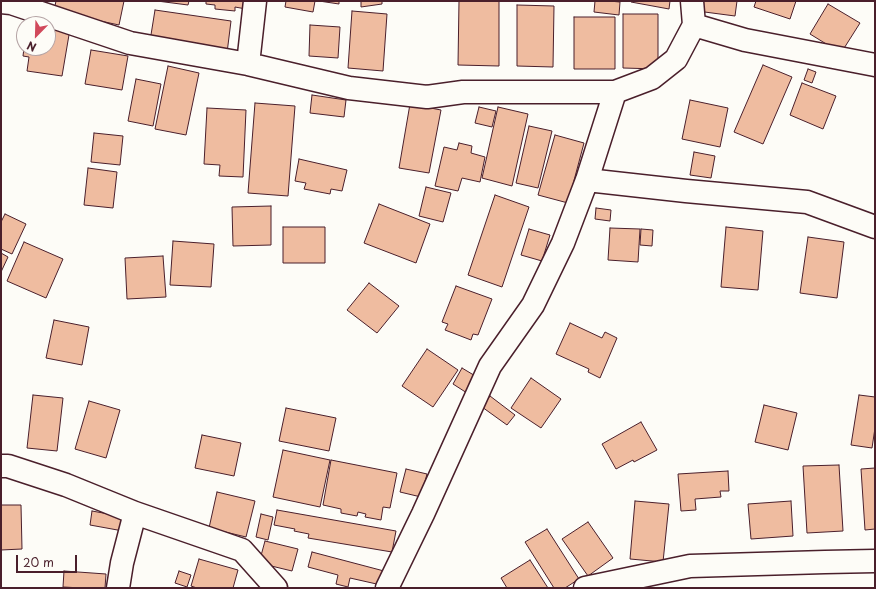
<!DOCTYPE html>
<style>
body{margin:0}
#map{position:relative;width:876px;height:589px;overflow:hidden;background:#fdfcf7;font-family:"Playpen Sans",sans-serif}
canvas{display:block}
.frame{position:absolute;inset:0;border:2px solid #4a1f2b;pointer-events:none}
.north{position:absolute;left:16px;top:16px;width:40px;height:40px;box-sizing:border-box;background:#fdfcf7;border:1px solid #b5a4a5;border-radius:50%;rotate:203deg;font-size:11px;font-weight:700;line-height:16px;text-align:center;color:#4a1f2b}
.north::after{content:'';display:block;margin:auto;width:14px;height:18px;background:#d1495b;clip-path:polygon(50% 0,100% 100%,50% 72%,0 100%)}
.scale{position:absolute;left:16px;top:555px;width:61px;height:18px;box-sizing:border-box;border:2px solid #4a1f2b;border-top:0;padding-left:5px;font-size:12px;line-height:14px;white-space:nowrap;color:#4a1f2b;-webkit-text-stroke:3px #fdfcf7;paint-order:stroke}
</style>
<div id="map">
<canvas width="876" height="589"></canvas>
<div class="frame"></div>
<div class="north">N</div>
<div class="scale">20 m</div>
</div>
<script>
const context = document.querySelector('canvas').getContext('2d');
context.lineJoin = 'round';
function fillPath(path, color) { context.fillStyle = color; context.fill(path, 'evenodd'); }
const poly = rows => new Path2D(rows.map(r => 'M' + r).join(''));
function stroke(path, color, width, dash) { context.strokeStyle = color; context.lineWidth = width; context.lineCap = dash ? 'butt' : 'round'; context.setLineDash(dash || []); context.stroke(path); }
const building = poly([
 [56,1,124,1,119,25,54,11,56,1],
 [157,1,189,1,188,5,157,1],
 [206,1,246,1,246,9,235,7,235,11,215,9,215,5,206,4,206,1],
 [286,1,315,1,313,12,285,7,286,1],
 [319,1,339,1,339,4,319,1],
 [361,1,382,1,382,4,361,7,361,1],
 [459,1,499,1,499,66,458,65,459,1],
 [595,1,609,1,620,2,619,15,594,12,595,1],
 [631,1,670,1,669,9,631,2,631,1],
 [698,1,737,1,735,16,697,11,698,1],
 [756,1,796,1,790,19,754,7,756,1],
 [828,4,860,23,841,53,810,34,828,4],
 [517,5,554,6,553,67,517,66,517,5],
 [155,10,231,21,227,53,150,41,155,10],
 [352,11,387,14,383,71,348,68,352,11],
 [623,14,658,14,658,69,623,68,623,14],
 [574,17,615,17,615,69,574,69,574,17],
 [310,25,340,27,338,58,309,56,310,25],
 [48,26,70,29,62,76,27,71,29,57,23,56,24,48,48,48,48,26],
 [91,50,128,56,122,90,85,84,91,50],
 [763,65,792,77,763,144,734,132,763,65],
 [168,66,199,73,186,135,155,129,168,66],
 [808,69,816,72,812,83,804,80,808,69],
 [136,79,161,84,153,126,128,121,136,79],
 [802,83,836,96,823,129,790,115,802,83],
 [312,95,346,100,344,117,310,113,312,95],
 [690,100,728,108,720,147,682,139,690,100],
 [255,103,295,106,288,196,248,193,255,103],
 [410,104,441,110,429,173,399,168,410,104],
 [479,107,496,111,492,127,475,123,479,107],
 [498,107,528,114,512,186,482,178,498,107],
 [207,108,246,110,243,177,219,176,220,165,204,164,207,108],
 [529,126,552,131,538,188,516,183,529,126],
 [94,133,123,136,120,165,91,162,94,133],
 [555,135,584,143,568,203,538,195,555,135],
 [459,143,472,146,471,153,485,157,480,182,462,178,458,191,435,186,444,147,457,150,459,143],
 [694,152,715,156,711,178,690,175,694,152],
 [299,159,347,170,342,191,331,189,330,194,304,189,306,183,295,181,299,159],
 [88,168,117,172,113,208,84,205,88,168],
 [426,187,451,193,443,222,419,216,426,187],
 [495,195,529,207,502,287,468,275,495,195],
 [379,204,430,224,416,263,364,243,379,204],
 [271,206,271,245,233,246,232,207,271,206],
 [596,208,611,210,610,221,595,219,596,208],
 [5,214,26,224,12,254,1,249,1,222,5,214],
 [283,227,325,227,325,263,283,263,283,227],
 [726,227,763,231,758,290,721,287,726,227],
 [610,228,640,229,638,262,608,260,610,228],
 [529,229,550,235,542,261,521,255,529,229],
 [641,229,653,230,652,246,640,245,641,229],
 [808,237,844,242,837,298,800,293,808,237],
 [173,241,214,244,211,287,170,285,173,241],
 [24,242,63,259,46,298,7,281,24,242],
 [1,253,8,257,1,272,1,253],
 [163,256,166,297,127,299,125,258,163,256],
 [369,283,399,306,377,333,347,310,369,283],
 [456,286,492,299,478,335,473,334,471,340,445,330,448,324,442,322,456,286],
 [54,320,89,327,82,365,46,358,54,320],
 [570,323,602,338,605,332,617,338,600,378,588,372,589,369,556,354,570,323],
 [427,349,458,370,433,407,402,386,427,349],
 [462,368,477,377,467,393,453,384,462,368],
 [531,378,561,399,541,428,511,408,531,378],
 [33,395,63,398,57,451,27,448,33,395],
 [859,395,875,397,875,428,872,448,851,445,859,395],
 [490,396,515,415,507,425,482,407,490,396],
 [89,401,120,410,106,458,75,449,89,401],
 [764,405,797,413,788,450,755,442,764,405],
 [286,408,336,418,329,451,279,441,286,408],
 [641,422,657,450,634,462,633,460,616,469,602,444,641,422],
 [202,435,241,443,234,476,195,468,202,435],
 [283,450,330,460,320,507,273,497,283,450],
 [331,460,397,473,390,508,383,507,381,520,365,517,366,514,358,512,357,516,341,513,341,509,323,505,331,460],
 [839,465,843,531,807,533,803,466,839,465],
 [875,468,875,529,865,530,861,469,875,468],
 [406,469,427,474,421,497,400,492,406,469],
 [728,471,729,491,720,491,721,497,695,499,696,510,681,511,678,474,728,471],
 [217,492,255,501,246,537,209,528,217,492],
 [635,501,669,504,663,562,630,559,635,501],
 [791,501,793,536,751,539,748,504,791,501],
 [1,505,21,505,22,549,1,550,1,505],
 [277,510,396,531,392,552,308,538,309,534,294,531,295,529,274,525,277,510],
 [92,511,125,517,123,531,90,525,92,511],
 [261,514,273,517,268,540,256,537,261,514],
 [588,522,613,558,588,576,562,539,588,522],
 [547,529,579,579,565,588,554,588,525,542,547,529],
 [265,541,298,549,292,571,259,563,265,541],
 [312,552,384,571,381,585,350,578,348,587,336,584,338,575,308,567,312,552],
 [199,559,238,570,233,588,197,588,191,586,199,559],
 [530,560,548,588,507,588,501,578,530,560],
 [64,571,106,574,105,588,82,588,63,587,64,571],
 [179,571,191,575,187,587,175,583,179,571]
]);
fillPath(building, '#efbca0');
stroke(building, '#4a1f2b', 1);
const street = poly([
 [1,2,11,3,130,43,248,64,349,88,427,97,463,92,615,92,652,78,676,59,694,25,692,1],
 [694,25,745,40,875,65],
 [248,64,255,1],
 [587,180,686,191,807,202,875,227],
 [1,466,8,466,66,485,135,513,242,550,276,588],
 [118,588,122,563,135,513],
 [387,588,423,514,490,366,533,305,563,243,587,180,615,92],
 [585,588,690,566,825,562,875,561]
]);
stroke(street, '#4a1f2b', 25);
stroke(street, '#fdfcf7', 22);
</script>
